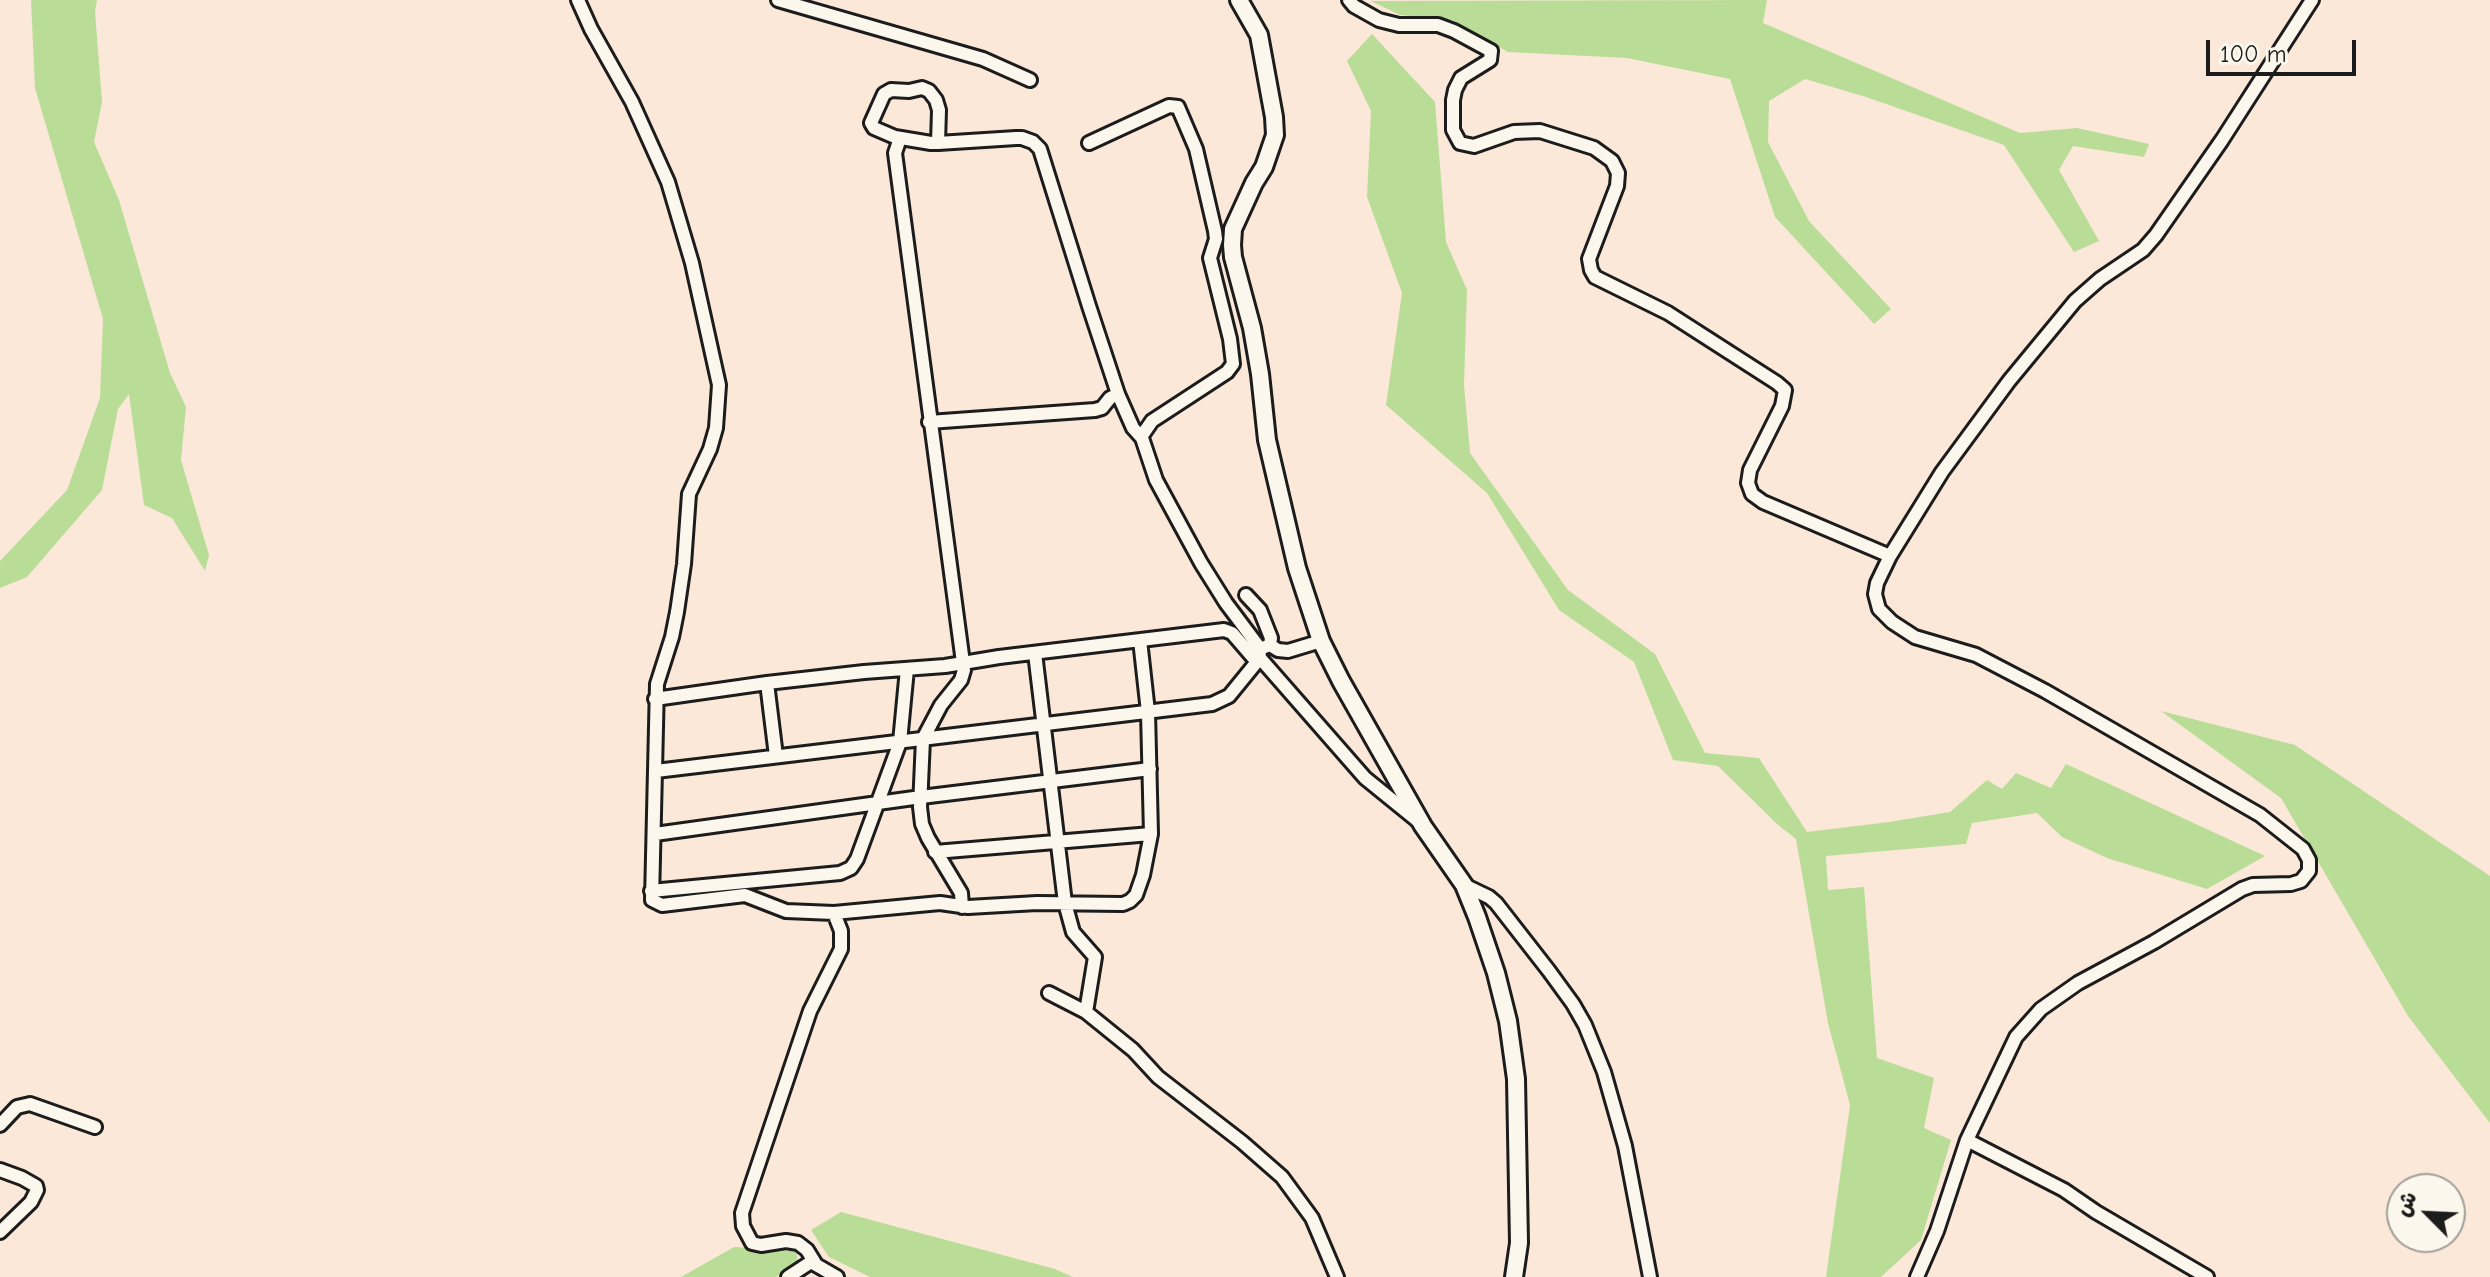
<!DOCTYPE html>
<meta charset="utf-8">
<style>
body{margin:0}
#map{position:relative;width:2490px;height:1277px;overflow:hidden;background:#fbe8d9;font-family:"Comic Neue","Playpen Sans Arabic",sans-serif}
canvas{display:block}
.north{position:absolute;left:2386px;top:1173px;width:80px;height:80px;box-sizing:border-box;background:#fbf7ec;border:2px solid #a29f99;border-radius:50%;rotate:294deg;font-size:22px;font-weight:700;line-height:32px;text-align:center;color:#1c1c1c}
.north::after{content:'';display:block;margin:auto;width:28px;height:36px;background:#1c1c1c;clip-path:polygon(50% 0,100% 100%,50% 72%,0 100%)}
.scale{position:absolute;left:2206px;top:40px;width:150px;height:36px;box-sizing:border-box;border:4px solid #1c1c1c;border-top:0;padding-left:10px;font-size:24px;line-height:28px;white-space:nowrap;color:#1c1c1c;-webkit-text-stroke:6px #fbf7ec;paint-order:stroke}
</style>
<div id="map">
<canvas width="2490" height="1277"></canvas>
<div class="north">ش</div>
<div class="scale">100 m</div>
</div>
<script>
const context = document.querySelector('canvas').getContext('2d');
context.lineJoin = 'round';
function fillPath(path, color) { context.fillStyle = color; context.fill(path, 'evenodd'); }
const poly = rows => new Path2D(rows.map(r => 'M' + r).join(''));
function stroke(path, color, width, dash) { context.strokeStyle = color; context.lineWidth = width; context.lineCap = dash ? 'butt' : 'round'; context.setLineDash(dash || []); context.stroke(path); }
fillPath(poly([
 [31,0,97,0,95,12,102,102,94,142,119,200,170,373,186,407,181,460,209,555,205,571,172,518,144,505,129,394,118,409,102,490,27,577,0,588,0,561,67,490,100,398,103,319,35,88],
 [1767,0,1763,23,2020,133,2077,128,2149,144,2144,157,2073,146,2059,170,2099,241,2074,252,2004,145,1863,96,1805,79,1769,101,1768,142,1809,221,1891,309,1874,324,1775,217,1730,79,1627,58,1508,52,1452,20,1400,15,1371,1],
 [1372,34,1435,102,1446,242,1467,290,1464,385,1470,453,1568,590,1655,654,1705,753,1759,758,1807,832,1889,822,1950,812,1987,780,2002,789,2016,773,2051,788,2066,764,2265,856,2207,889,2107,858,2062,837,2037,813,1972,823,1966,844,1826,856,1828,890,1864,887,1877,1058,1934,1078,1924,1128,1951,1140,1921,1240,1881,1277,1826,1277,1850,1105,1828,1023,1796,839,1777,824,1718,766,1673,760,1634,662,1559,610,1487,493,1386,405,1402,293,1367,197,1371,111,1347,61],
 [2161,711,2295,745,2490,876,2490,1123,2408,1016,2281,798],
 [841,1212,1055,1269,1073,1277,870,1277,829,1257,811,1230],
 [734,1247,796,1251,798,1262,776,1277,681,1277]
]), '#b9dd97');
const minor = poly([
 [578,0,591,29,632,102,668,182,692,263,719,385,716,428,710,449,689,494,684,564,677,612,672,637,657,684,652,900,662,905,745,895,786,911,834,913,940,903,968,907,1037,903,1123,904,1130,901,1136,895,1143,875,1151,834,1148,712,1140,640],
 [778,0,983,59,1030,80],
 [1349,0,1354,6,1379,20,1399,25,1438,25,1454,31,1491,51,1490,60,1461,78,1455,90,1453,100,1453,130,1460,143,1474,146,1514,132,1540,131,1594,148,1612,161,1618,173,1617,186,1589,259,1591,270,1595,277,1668,313,1777,383,1785,390,1782,406,1750,470,1748,483,1752,494,1763,502,1890,556],
 [900,138,895,153,964,670,961,680,941,705,923,739,920,807,922,824,928,838,961,893,962,907],
 [1089,143,1169,106,1178,107,1196,149,1215,231,1216,239,1210,258,1230,339,1233,364,1227,372,1152,421,1141,437],
 [929,422,1095,410,1102,408,1110,398,1118,394],
 [1246,595,1260,610,1271,638,1270,645,1260,649],
 [1270,645,1278,650,1288,651,1321,641],
 [1035,653,1065,903,1073,932,1095,957,1086,1012],
 [1260,658,1365,778,1418,821],
 [767,683,776,756],
 [655,699,767,683,864,672,945,666,999,657,1224,630,1232,633,1257,662],
 [656,771,1212,704,1229,696,1260,658,1259,647,1226,603,1201,563,1156,480,1142,438,1133,428,1118,394,1089,306,1040,149,1033,142,1022,138,1016,138,938,143,931,143,895,137,874,128,871,123,884,94,891,90,909,91,922,88,929,91,936,100,939,110,938,143],
 [655,834,921,797,1150,769],
 [935,852,1151,834],
 [1464,885,1489,897,1496,903,1549,971,1573,1004,1585,1025,1604,1072,1625,1146,1650,1277],
 [651,891,840,873,851,868,857,859,900,742,907,669],
 [1049,993,1086,1012,1133,1050,1158,1077,1242,1142,1282,1177,1312,1218,1337,1277],
 [0,1125,17,1107,30,1104,95,1127],
 [1967,1140,2064,1190,2096,1212,2207,1277],
 [0,1170,22,1178,36,1186,37,1190,31,1202,0,1232],
 [815,1263,807,1250,798,1243,786,1241,761,1245,752,1243,743,1226,742,1213,810,1011,841,949,841,931,834,913],
 [788,1277,811,1262,837,1277],
 [1917,1277,1937,1231,1967,1140,2016,1037,2041,1009,2078,983,2154,942,2242,889,2253,885,2291,884,2301,881,2309,871,2309,860,2303,849,2260,815,2045,691,1976,655,1915,637,1892,622,1879,609,1875,594,1877,583,1890,556,1942,472,2009,381,2075,301,2100,279,2143,250,2156,235,2222,140,2312,0]
]);
const major = poly([
 [1239,0,1259,35,1274,117,1275,135,1264,167,1254,183,1233,229,1232,245,1233,257,1252,328,1260,374,1267,440,1297,568,1321,641,1341,681,1423,826,1464,885,1477,917,1496,973,1508,1021,1516,1079,1519,1243,1514,1277]
]);
stroke(minor, '#1c1c1c', 18);
stroke(major, '#1c1c1c', 22);
stroke(minor, '#fbf7ec', 12);
stroke(major, '#fbf7ec', 16);
</script>
